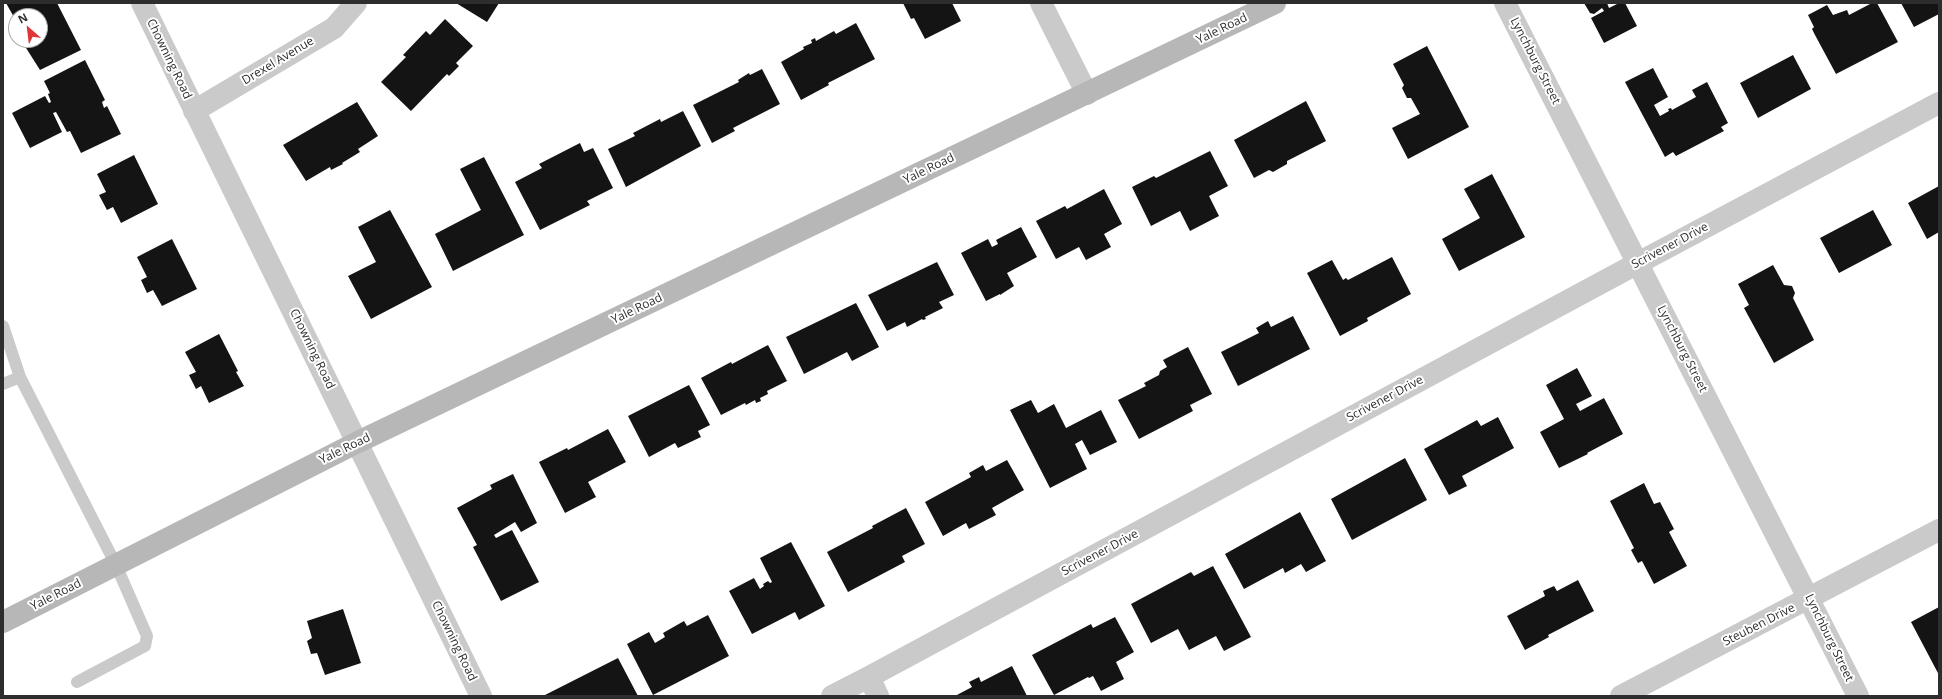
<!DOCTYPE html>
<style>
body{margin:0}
#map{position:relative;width:1942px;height:699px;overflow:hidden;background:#fff;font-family:"Open Sans",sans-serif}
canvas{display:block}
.frame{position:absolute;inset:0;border:4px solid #2d2d2d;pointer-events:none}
.north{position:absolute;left:8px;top:8px;width:40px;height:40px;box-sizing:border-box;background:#fff;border:1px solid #ababab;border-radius:50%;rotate:332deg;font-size:11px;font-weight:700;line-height:16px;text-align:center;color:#2d2d2d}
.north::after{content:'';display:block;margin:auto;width:14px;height:18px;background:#de3537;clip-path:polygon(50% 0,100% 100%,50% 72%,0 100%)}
</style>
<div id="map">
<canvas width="1942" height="699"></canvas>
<div class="frame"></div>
<div class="north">N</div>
</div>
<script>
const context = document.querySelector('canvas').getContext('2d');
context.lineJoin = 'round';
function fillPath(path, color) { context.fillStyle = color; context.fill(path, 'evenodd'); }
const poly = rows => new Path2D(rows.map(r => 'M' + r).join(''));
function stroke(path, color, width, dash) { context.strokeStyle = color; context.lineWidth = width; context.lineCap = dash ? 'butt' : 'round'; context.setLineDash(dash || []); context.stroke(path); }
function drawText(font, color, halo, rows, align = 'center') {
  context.font = font + ' "Open Sans",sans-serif'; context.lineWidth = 4; context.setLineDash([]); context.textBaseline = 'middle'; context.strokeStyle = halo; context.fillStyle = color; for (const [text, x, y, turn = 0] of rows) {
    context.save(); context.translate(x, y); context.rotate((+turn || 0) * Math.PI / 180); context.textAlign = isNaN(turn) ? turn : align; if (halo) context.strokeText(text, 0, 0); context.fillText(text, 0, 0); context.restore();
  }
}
fillPath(poly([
 [6,3,57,3,81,50,40,70,21,40,40,40,40,16,16,16,16,29,12,21,15,19],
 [456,3,499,3,487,22],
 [903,3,952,3,961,21,925,39,914,18,911,19],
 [1584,3,1607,3,1609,8,1619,3,1625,3,1637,26,1604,43,1591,18,1604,11,1602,8,1594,14,1590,13],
 [1872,3,1877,3,1898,42,1836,74,1815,35,1812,29,1814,27,1808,15,1827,5,1833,15,1847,10,1849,15],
 [1901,3,1939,3,1939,14,1914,27],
 [445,19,473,46,456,63,459,66,449,76,447,74,411,111,381,82,406,57,403,55,426,31,430,35],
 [856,23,875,59,828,83,829,85,801,100,781,62,804,49,803,47,812,43,811,40,815,38,816,41,834,31,836,34],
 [1427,46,1469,127,1408,159,1392,128,1420,114,1411,98,1407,98,1402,88,1404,85,1393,64],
 [1793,55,1811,89,1758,118,1740,83],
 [85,60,105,100,102,102,104,108,107,106,121,134,81,153,70,131,67,132,56,112,53,113,62,132,30,148,12,113,45,96,49,103,51,102,48,94,50,93,44,81],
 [1653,68,1668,97,1654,105,1660,116,1669,111,1668,109,1671,108,1672,110,1696,97,1692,90,1707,82,1728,123,1721,127,1724,131,1676,156,1673,152,1665,157,1625,82],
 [762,69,780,104,733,128,735,131,712,143,693,105,739,82,738,80,749,73,750,75],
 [1306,101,1326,141,1287,161,1287,164,1273,172,1269,170,1254,178,1234,140],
 [357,102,378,136,358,149,360,152,342,163,343,164,331,170,330,167,306,181,283,145],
 [683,111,701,146,626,187,608,149,635,136,633,133,660,119,661,122],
 [580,143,584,152,593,148,613,188,587,201,590,205,540,230,515,182,542,168,539,164],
 [1210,151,1228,186,1209,196,1219,216,1190,231,1180,211,1151,226,1132,187,1154,176,1156,178],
 [134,155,158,204,121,223,113,207,107,210,99,195,106,192,97,174],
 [484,157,524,235,453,271,435,234,481,210,460,169],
 [1492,174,1525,237,1459,271,1442,239,1480,218,1464,189],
 [1939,186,1939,232,1927,239,1908,203],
 [1104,189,1122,224,1104,234,1111,247,1086,260,1079,247,1056,259,1036,221,1065,206,1067,209],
 [390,210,432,287,371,319,348,276,376,262,358,227],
 [1873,210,1892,245,1839,273,1820,238],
 [1021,227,1037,257,1007,273,1014,286,1000,295,1000,294,986,301,961,253,988,239,992,247,998,244,996,240],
 [172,239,197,289,162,306,153,290,147,293,141,280,147,277,137,257],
 [1392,257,1411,294,1367,318,1368,321,1340,336,1307,273,1332,260,1343,280,1346,278,1348,280],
 [937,262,954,295,939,302,943,308,925,317,926,319,923,320,922,319,907,327,905,322,887,331,868,295],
 [1773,265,1784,285,1792,286,1795,293,1793,298,1814,340,1774,363,1744,308,1749,305,1738,284],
 [856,303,879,347,852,361,847,352,804,374,786,337],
 [1293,316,1310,349,1238,386,1221,352,1259,333,1256,328,1268,321,1271,327],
 [219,334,238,371,236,372,244,386,209,403,201,386,196,389,189,375,196,372,185,352],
 [768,345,787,381,767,391,768,394,760,398,761,401,756,403,755,400,746,405,745,403,721,415,701,378,731,362,732,364],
 [1188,347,1212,394,1190,405,1193,411,1139,439,1118,400,1146,386,1144,383,1159,375,1160,371,1167,367,1163,360],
 [1577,368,1592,396,1576,404,1580,411,1604,398,1623,434,1587,453,1588,454,1559,468,1540,432,1564,419,1546,385],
 [689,385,710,425,698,431,701,437,678,448,675,443,649,457,628,416],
 [1031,400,1038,413,1054,404,1066,428,1101,410,1117,442,1090,455,1082,440,1075,444,1087,469,1050,488,1010,410],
 [1498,417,1514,448,1462,476,1467,486,1449,495,1424,449,1477,420,1481,426],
 [608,429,626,462,588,482,596,497,565,513,539,462,567,448,568,450],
 [1405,458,1427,500,1352,540,1331,499],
 [1007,460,1024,490,992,508,996,515,969,529,966,523,943,536,925,502,971,477,969,473,983,465,986,471],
 [513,474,537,523,521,532,515,522,494,535,496,538,512,530,539,582,501,601,473,547,477,545,457,508,492,489,490,485],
 [1644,483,1654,504,1660,502,1674,529,1669,532,1687,566,1654,584,1642,561,1638,563,1631,550,1634,548,1610,501],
 [906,508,925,544,902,556,905,562,848,592,827,552,873,528,872,526],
 [1300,512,1326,561,1306,572,1301,564,1285,573,1283,568,1244,589,1225,554],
 [791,542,825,606,799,620,795,612,752,634,729,591,754,578,760,589,764,586,763,584,768,581,770,583,772,582,760,558],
 [1213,566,1251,637,1224,651,1216,636,1189,650,1178,629,1151,643,1131,604,1191,572,1194,576],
 [1578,580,1594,611,1548,635,1549,637,1525,650,1507,616,1545,596,1543,591,1554,586,1557,591],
 [1939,607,1939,675,1911,622],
 [343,609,361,663,325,675,317,653,311,654,307,641,312,638,307,621],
 [708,615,729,656,653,695,627,644,649,632,655,643,665,637,663,633,684,621,687,626],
 [1115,617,1134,652,1116,662,1124,679,1101,691,1092,674,1093,676,1089,678,1088,677,1054,695,1032,655,1091,624,1093,628],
 [618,658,638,696,543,696],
 [1012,666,1027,696,955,696,972,687,969,682,979,677,981,682]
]), '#141414');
stroke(poly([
 [3,326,20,377,116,565,147,636,145,646,77,682],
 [3,384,20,377]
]), '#cacaca', 12);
stroke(poly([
 [142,3,481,696],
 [1041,3,1087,94],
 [194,111,334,28,356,3],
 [869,677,878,696],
 [832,696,869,677,1638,263,1939,103],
 [1621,696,1939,530]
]), '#cacaca', 22);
stroke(poly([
 [1505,3,1858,696]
]), '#cacaca', 22);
stroke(poly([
 [3,622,358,442,1275,3]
]), '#b7b7b7', 22);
drawText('12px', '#2d2d2d', '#fff', [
 ["Yale Road",1222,29,-26],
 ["Chowning Road",169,59,64],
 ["Drexel Avenue",278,61,-31],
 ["Lynchburg Street",1535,61,63],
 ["Yale Road",929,169,-26],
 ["Scrivener Drive",1670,246,-28],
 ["Yale Road",637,309,-26],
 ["Chowning Road",312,349,64],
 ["Lynchburg Street",1682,349,63],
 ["Scrivener Drive",1385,399,-28],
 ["Yale Road",345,449,-26],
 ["Scrivener Drive",1100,553,-28],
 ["Yale Road",56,595,-27],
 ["Steuben Drive",1759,625,-27],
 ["Lynchburg Street",1829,638,64],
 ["Chowning Road",454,641,64]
]);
</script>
